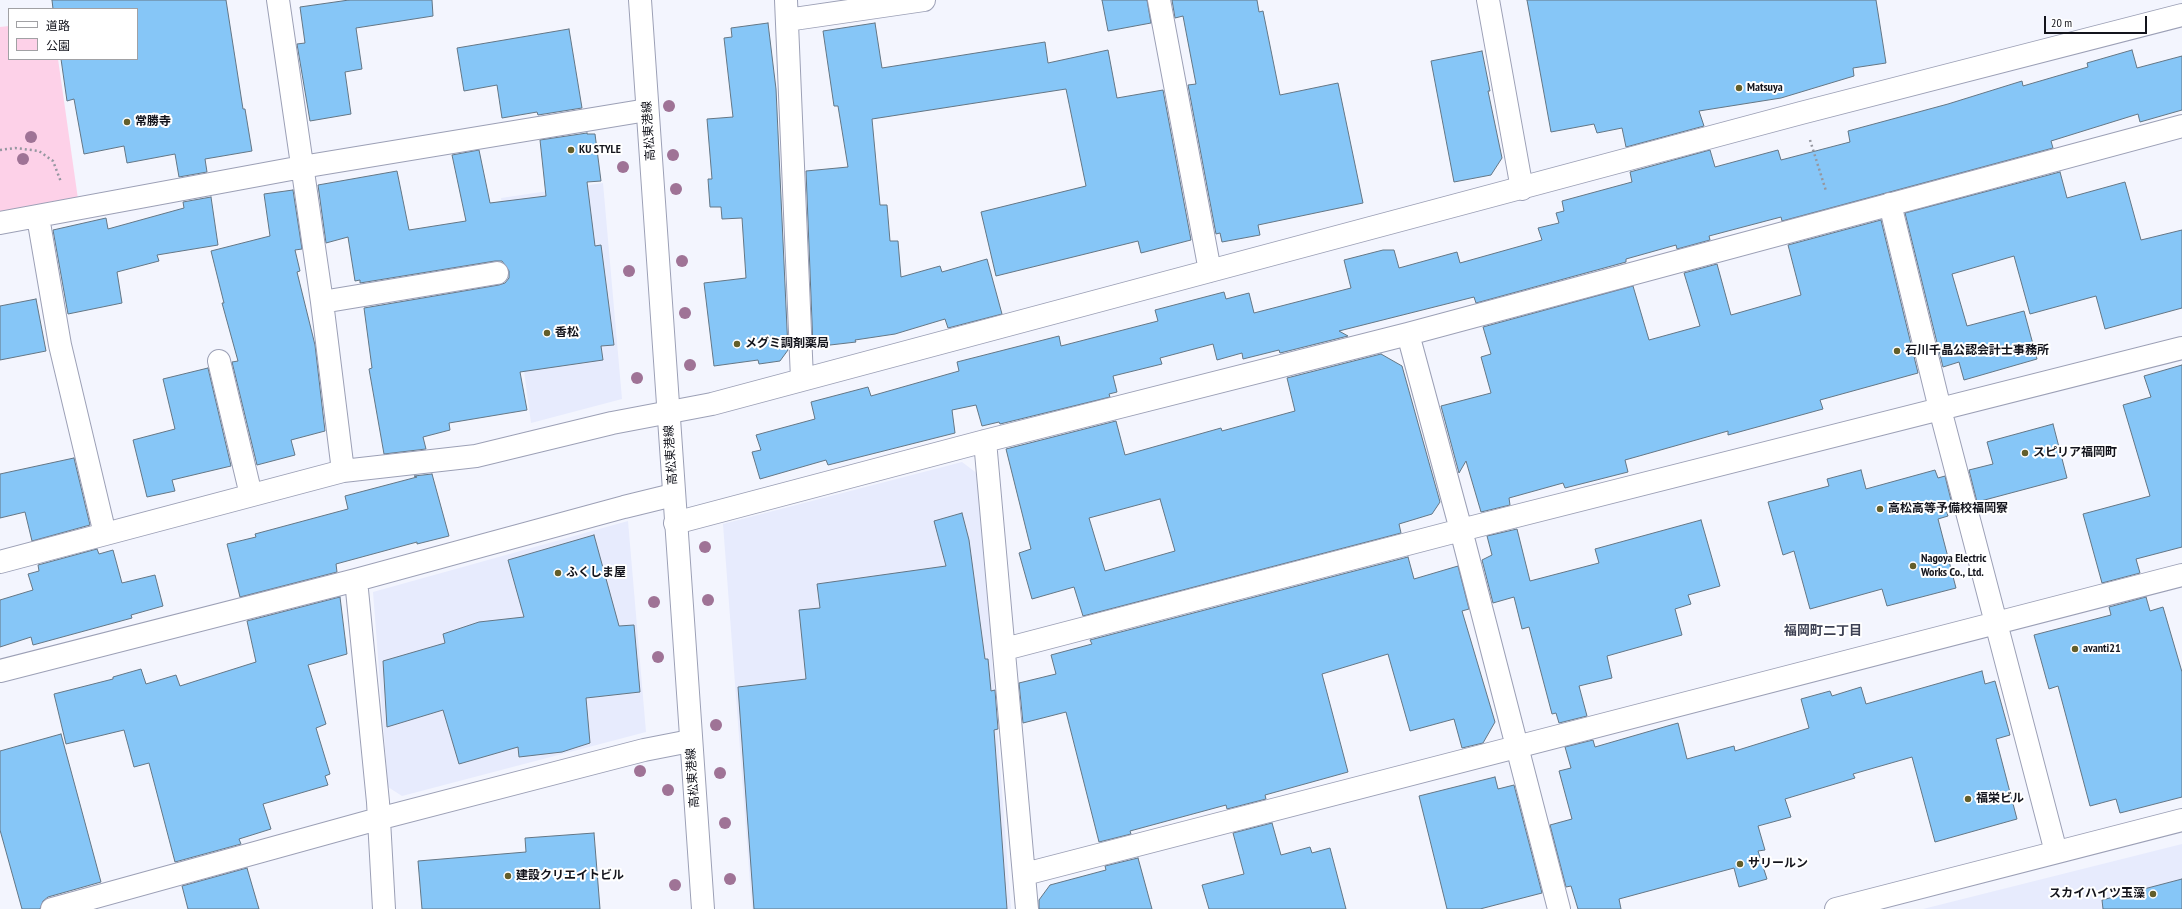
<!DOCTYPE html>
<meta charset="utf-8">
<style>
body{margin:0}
#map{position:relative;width:2182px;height:909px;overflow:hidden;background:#f3f5fe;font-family:"PT Sans Narrow","Noto Sans JP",sans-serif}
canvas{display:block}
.legend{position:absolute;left:8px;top:8px;width:130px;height:52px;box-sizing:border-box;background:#fff;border:1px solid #a1a1a4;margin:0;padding:5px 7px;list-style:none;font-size:12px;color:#13141c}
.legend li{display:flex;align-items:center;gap:8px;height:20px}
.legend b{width:20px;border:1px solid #a1a1a4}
.scale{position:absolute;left:2044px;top:16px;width:103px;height:18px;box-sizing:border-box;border:2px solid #13141c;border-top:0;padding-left:5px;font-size:12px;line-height:14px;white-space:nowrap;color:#13141c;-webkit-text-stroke:3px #fff;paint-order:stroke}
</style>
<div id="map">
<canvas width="2182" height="909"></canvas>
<ul class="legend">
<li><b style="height:5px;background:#fff"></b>道路</li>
<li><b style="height:11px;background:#fdd1e8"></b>公園</li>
</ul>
<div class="scale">20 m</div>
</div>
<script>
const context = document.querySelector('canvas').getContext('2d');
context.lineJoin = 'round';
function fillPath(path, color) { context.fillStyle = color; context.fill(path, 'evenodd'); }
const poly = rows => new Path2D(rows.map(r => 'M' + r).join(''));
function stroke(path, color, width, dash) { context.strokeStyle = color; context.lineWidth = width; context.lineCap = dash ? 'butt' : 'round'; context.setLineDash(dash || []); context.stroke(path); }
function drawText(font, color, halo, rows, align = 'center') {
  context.font = font + ' "PT Sans Narrow","Noto Sans JP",sans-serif'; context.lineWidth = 4; context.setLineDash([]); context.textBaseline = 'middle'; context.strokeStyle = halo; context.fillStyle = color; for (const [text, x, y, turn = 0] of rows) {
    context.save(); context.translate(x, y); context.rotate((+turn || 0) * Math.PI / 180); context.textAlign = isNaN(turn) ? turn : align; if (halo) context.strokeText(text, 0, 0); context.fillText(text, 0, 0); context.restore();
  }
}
fillPath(poly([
 [603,183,622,399,531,423,501,198],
 [962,462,978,474,1011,909,752,909,723,524],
 [628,521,646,732,402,796,388,787,373,592],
 [2182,844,2182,909,1923,909]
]), '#e7ebfd');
fillPath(poly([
 [9,26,9,59,58,59,78,199,0,213,0,27]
]), '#fdd1e8');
const building = poly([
 [52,0,226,0,243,109,245,109,252,151,205,159,207,172,179,177,175,154,127,163,124,146,84,154,74,99,67,101,61,59,137,59,137,9,53,9,52,0],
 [349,0,432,0,433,16,356,28,362,69,345,72,351,114,310,121,297,44,305,43,300,7,349,0],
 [1102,0,1147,0,1151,23,1108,31,1102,0],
 [1172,0,1257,0,1259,12,1263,11,1280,95,1338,83,1363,203,1258,225,1260,235,1222,242,1220,233,1216,234,1188,85,1196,84,1183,16,1175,18,1172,0],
 [1527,0,1876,0,1886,63,1853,68,1854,76,1781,98,1699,111,1704,126,1626,147,1622,128,1597,133,1594,124,1551,132,1527,0],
 [768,23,776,89,788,350,780,361,759,364,758,360,714,366,704,283,746,278,742,218,722,219,721,207,710,207,708,179,712,179,707,119,733,117,724,38,732,37,731,28,768,23],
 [875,23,882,68,1045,42,1048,63,1108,50,1117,98,1163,90,1191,240,1141,253,1138,241,996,276,981,212,1086,186,1066,89,872,119,880,205,887,205,890,241,898,241,901,277,940,266,942,272,987,259,1002,314,948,328,945,319,895,334,855,340,856,342,813,347,806,171,848,167,838,106,834,106,823,31,875,23],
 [569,29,582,108,538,115,537,112,502,118,497,85,464,91,457,48,569,29],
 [2132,50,2137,68,2182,56,2182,110,2140,122,2138,114,2051,141,2053,148,1782,221,1781,217,1709,236,1710,240,1677,249,1676,245,1626,259,1626,262,1476,303,1474,297,1339,331,1348,336,1280,353,1279,350,1243,359,1242,353,1217,360,1213,344,1160,358,1162,364,1113,376,1117,392,1109,394,1110,397,1000,424,999,422,982,426,976,405,952,410,955,433,828,465,826,460,760,479,752,452,761,450,756,435,815,419,811,402,868,387,871,396,959,371,957,362,1059,336,1061,346,1158,321,1155,310,1224,292,1226,299,1249,293,1254,313,1351,288,1344,260,1383,250,1394,250,1399,268,1457,252,1460,263,1542,240,1538,228,1559,223,1556,213,1564,211,1562,201,1632,182,1630,172,1710,150,1715,167,1778,150,1781,160,1850,142,1848,131,1948,104,2022,81,2023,86,2088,67,2087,63,2132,50],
 [1482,51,1490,91,1488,91,1502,158,1491,175,1454,182,1431,61,1482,51],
 [587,133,587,134,595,134,601,181,587,182,595,246,601,245,614,345,601,346,603,360,520,372,527,410,449,423,450,430,423,437,426,449,384,454,369,369,372,368,364,308,499,285,505,283,509,278,509,271,502,261,495,261,360,283,360,280,355,281,348,237,326,243,318,185,397,171,409,230,466,221,452,155,479,150,490,203,546,196,540,140,587,133],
 [2060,172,2067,198,2125,182,2141,240,2182,230,2182,308,2105,329,2096,296,2030,314,2014,256,1952,274,1967,326,2024,311,2037,359,1964,380,1959,362,1943,367,1905,213,2060,172],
 [293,190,302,249,295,250,300,271,297,272,315,345,325,431,291,440,295,455,257,465,232,362,238,361,222,303,224,303,211,251,270,236,264,194,293,190],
 [211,197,218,245,157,255,159,261,117,272,122,303,68,314,53,230,106,218,108,229,184,208,183,202,211,197],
 [1881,220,1918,373,1820,400,1823,409,1728,435,1728,431,1625,460,1628,472,1565,488,1563,483,1509,498,1510,505,1481,512,1466,461,1459,473,1441,406,1491,393,1481,357,1491,354,1483,327,1633,286,1649,340,1700,326,1684,273,1717,264,1731,315,1801,295,1788,245,1881,220],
 [36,299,46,351,0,360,0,306,36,299],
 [1381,354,1402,366,1440,502,1432,514,1399,524,1401,533,1083,616,1074,587,1032,599,1019,553,1031,549,1006,449,1116,421,1125,455,1221,428,1222,431,1295,411,1287,378,1381,354],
 [1160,499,1175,551,1105,571,1089,518,1160,499],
 [2182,365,2182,547,2136,559,2140,573,2102,583,2083,514,2150,496,2123,405,2151,397,2144,376,2182,365],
 [208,368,231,466,172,480,175,491,147,497,133,440,175,429,163,379,208,368],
 [2053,424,2067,478,1977,502,1969,470,1993,464,1987,442,2053,424],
 [74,458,90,525,32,541,25,512,0,518,0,474,74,458],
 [1861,470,1866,489,1935,470,1938,478,1945,476,1953,508,1946,510,1948,516,1938,519,1956,588,1887,606,1882,589,1810,609,1794,551,1783,555,1768,502,1829,486,1827,479,1861,470],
 [432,474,449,536,417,544,417,542,336,564,337,572,240,597,227,544,256,537,255,534,348,509,345,496,417,477,414,476,432,474],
 [962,513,969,540,985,659,988,659,991,691,995,690,998,729,994,730,1007,909,754,909,738,687,806,679,799,610,820,608,817,584,946,566,934,521,962,513],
 [1701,520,1720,586,1688,595,1691,604,1675,609,1682,635,1607,656,1612,678,1579,686,1587,716,1559,723,1556,713,1552,714,1529,627,1522,629,1514,597,1493,603,1482,560,1492,555,1487,536,1517,529,1530,581,1599,563,1595,549,1701,520],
 [594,535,619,626,634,625,640,692,586,698,590,743,562,752,519,757,518,747,459,764,443,710,387,727,383,661,445,643,443,634,479,622,524,617,508,560,594,535],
 [97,549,99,554,113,550,122,583,155,575,163,606,131,615,132,618,33,645,31,637,0,647,0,600,33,590,28,574,39,571,38,565,97,549],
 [1408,557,1414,579,1458,566,1469,609,1462,611,1495,722,1483,743,1462,748,1454,719,1410,731,1388,654,1322,674,1348,772,1265,795,1266,799,1227,809,1226,805,1130,831,1131,834,1099,842,1066,712,1023,723,1019,683,1056,674,1051,655,1092,644,1090,640,1408,557],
 [340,597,347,654,308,665,326,724,316,728,330,774,325,776,328,785,263,804,271,829,239,839,241,844,175,862,149,763,134,767,124,730,66,744,54,694,113,679,113,677,141,669,146,684,176,675,180,686,256,662,247,621,340,597],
 [2146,597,2150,611,2163,607,2182,672,2182,797,2120,813,2116,799,2090,806,2058,686,2049,689,2034,635,2111,615,2109,607,2146,597],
 [1982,671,1985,684,1995,681,2010,735,1996,739,2017,819,1935,842,1912,757,1853,774,1855,778,1785,799,1791,817,1758,826,1765,850,1758,851,1767,879,1739,887,1734,868,1619,899,1621,909,1578,909,1571,886,1566,887,1550,825,1572,819,1559,771,1571,768,1565,747,1593,740,1595,747,1678,723,1687,759,1734,746,1735,751,1809,728,1801,699,1830,691,1832,696,1861,687,1866,704,1982,671],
 [61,734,101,882,48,897,43,901,40,909,22,909,0,830,0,751,61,734],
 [1495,777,1498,789,1514,785,1542,893,1480,909,1447,909,1419,796,1495,777],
 [1272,823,1281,855,1310,847,1312,853,1330,848,1346,909,1209,909,1202,885,1244,874,1233,833,1272,823],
 [594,833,600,909,422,909,418,861,526,852,525,838,594,833],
 [1138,858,1152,909,1039,909,1039,900,1050,885,1106,870,1105,866,1138,858],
 [247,868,259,909,188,909,182,886,247,868],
 [2182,879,2182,909,2103,909,2102,900,2182,879]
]);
fillPath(building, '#86c6f7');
stroke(building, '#647685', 1);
const minor = poly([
 [278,0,322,302,343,471],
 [786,0,802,379],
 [1159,0,1210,271],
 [1488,0,1522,189],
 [787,20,924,0],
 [1890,204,1940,409,2056,852],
 [38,217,60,345,105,534],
 [0,223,302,167,647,110],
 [322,302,497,273],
 [1408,334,1461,530,1559,909],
 [219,361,251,495],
 [985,441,1027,909],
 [675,523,985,441,1408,334,2182,126],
 [0,562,343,471,476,456,612,423,712,404,1801,113,2182,15],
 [356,580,378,802,384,909],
 [1005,649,1461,530,2182,348],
 [0,671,356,580,624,507,673,495],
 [1025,874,2182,575],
 [52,909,378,819,644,750,690,741],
 [1836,909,2182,820]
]);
const major = poly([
 [640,0,703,909]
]);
stroke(minor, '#9ca0b6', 24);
stroke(major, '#9ca0b6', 24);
stroke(poly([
 [1810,140,1826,191],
 [0,150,15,148,39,151,53,161,61,182]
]), '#9597a0', 2.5, [2, 3]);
stroke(minor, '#fff', 22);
stroke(major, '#fff', 22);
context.fillStyle = '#9f7396';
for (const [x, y] of [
 [669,106],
 [31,137],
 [673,155],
 [23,159],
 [623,167],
 [676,189],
 [682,261],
 [629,271],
 [685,313],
 [690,365],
 [637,378],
 [705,547],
 [708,600],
 [654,602],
 [658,657],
 [716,725],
 [640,771],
 [720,773],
 [668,790],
 [725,823],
 [730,879],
 [675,885]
]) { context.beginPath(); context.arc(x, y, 6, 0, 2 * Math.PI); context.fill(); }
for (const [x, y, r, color] of [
 [1739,88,4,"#635e2a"],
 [127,122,4,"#635e2a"],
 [571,150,4,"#635e2a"],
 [547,333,4,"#635e2a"],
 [737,344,4,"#635e2a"],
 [1897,351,4,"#635e2a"],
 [2025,453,4,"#635e2a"],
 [1880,509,4,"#635e2a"],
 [1913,566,4,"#635e2a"],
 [558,573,4,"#635e2a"],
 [2075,649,4,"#635e2a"],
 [1968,799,4,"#635e2a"],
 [1740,864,4,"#635e2a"],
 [508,876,4,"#635e2a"],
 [2153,894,4,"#635e2a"]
]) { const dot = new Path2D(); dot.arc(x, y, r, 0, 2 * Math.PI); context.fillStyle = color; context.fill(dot); stroke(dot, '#fff', 1.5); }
drawText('bold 12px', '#13141c', '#fff', [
 ["Matsuya",1747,88],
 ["常勝寺",135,122],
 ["KU STYLE",579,150],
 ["香松",555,333],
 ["メグミ調剤薬局",745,344],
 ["石川千晶公認会計士事務所",1905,351],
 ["スピリア福岡町",2033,453],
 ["高松高等予備校福岡寮",1888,509],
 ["Nagoya Electric",1921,559],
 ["Works Co., Ltd.",1921,573],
 ["ふくしま屋",566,573],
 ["avanti21",2083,649],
 ["福栄ビル",1976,799],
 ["サリールン",1748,864],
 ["建設クリエイトビル",516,876],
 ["スカイハイツ玉藻",2145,894,"right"]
], 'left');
drawText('12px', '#13141c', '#fff', [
 ["高松東港線",649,131,-94],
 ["高松東港線",671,455,-94],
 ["高松東港線",693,778,-94]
]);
drawText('bold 13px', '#3d4153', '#fff', [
 ["福岡町二丁目",1823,631]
]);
</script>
